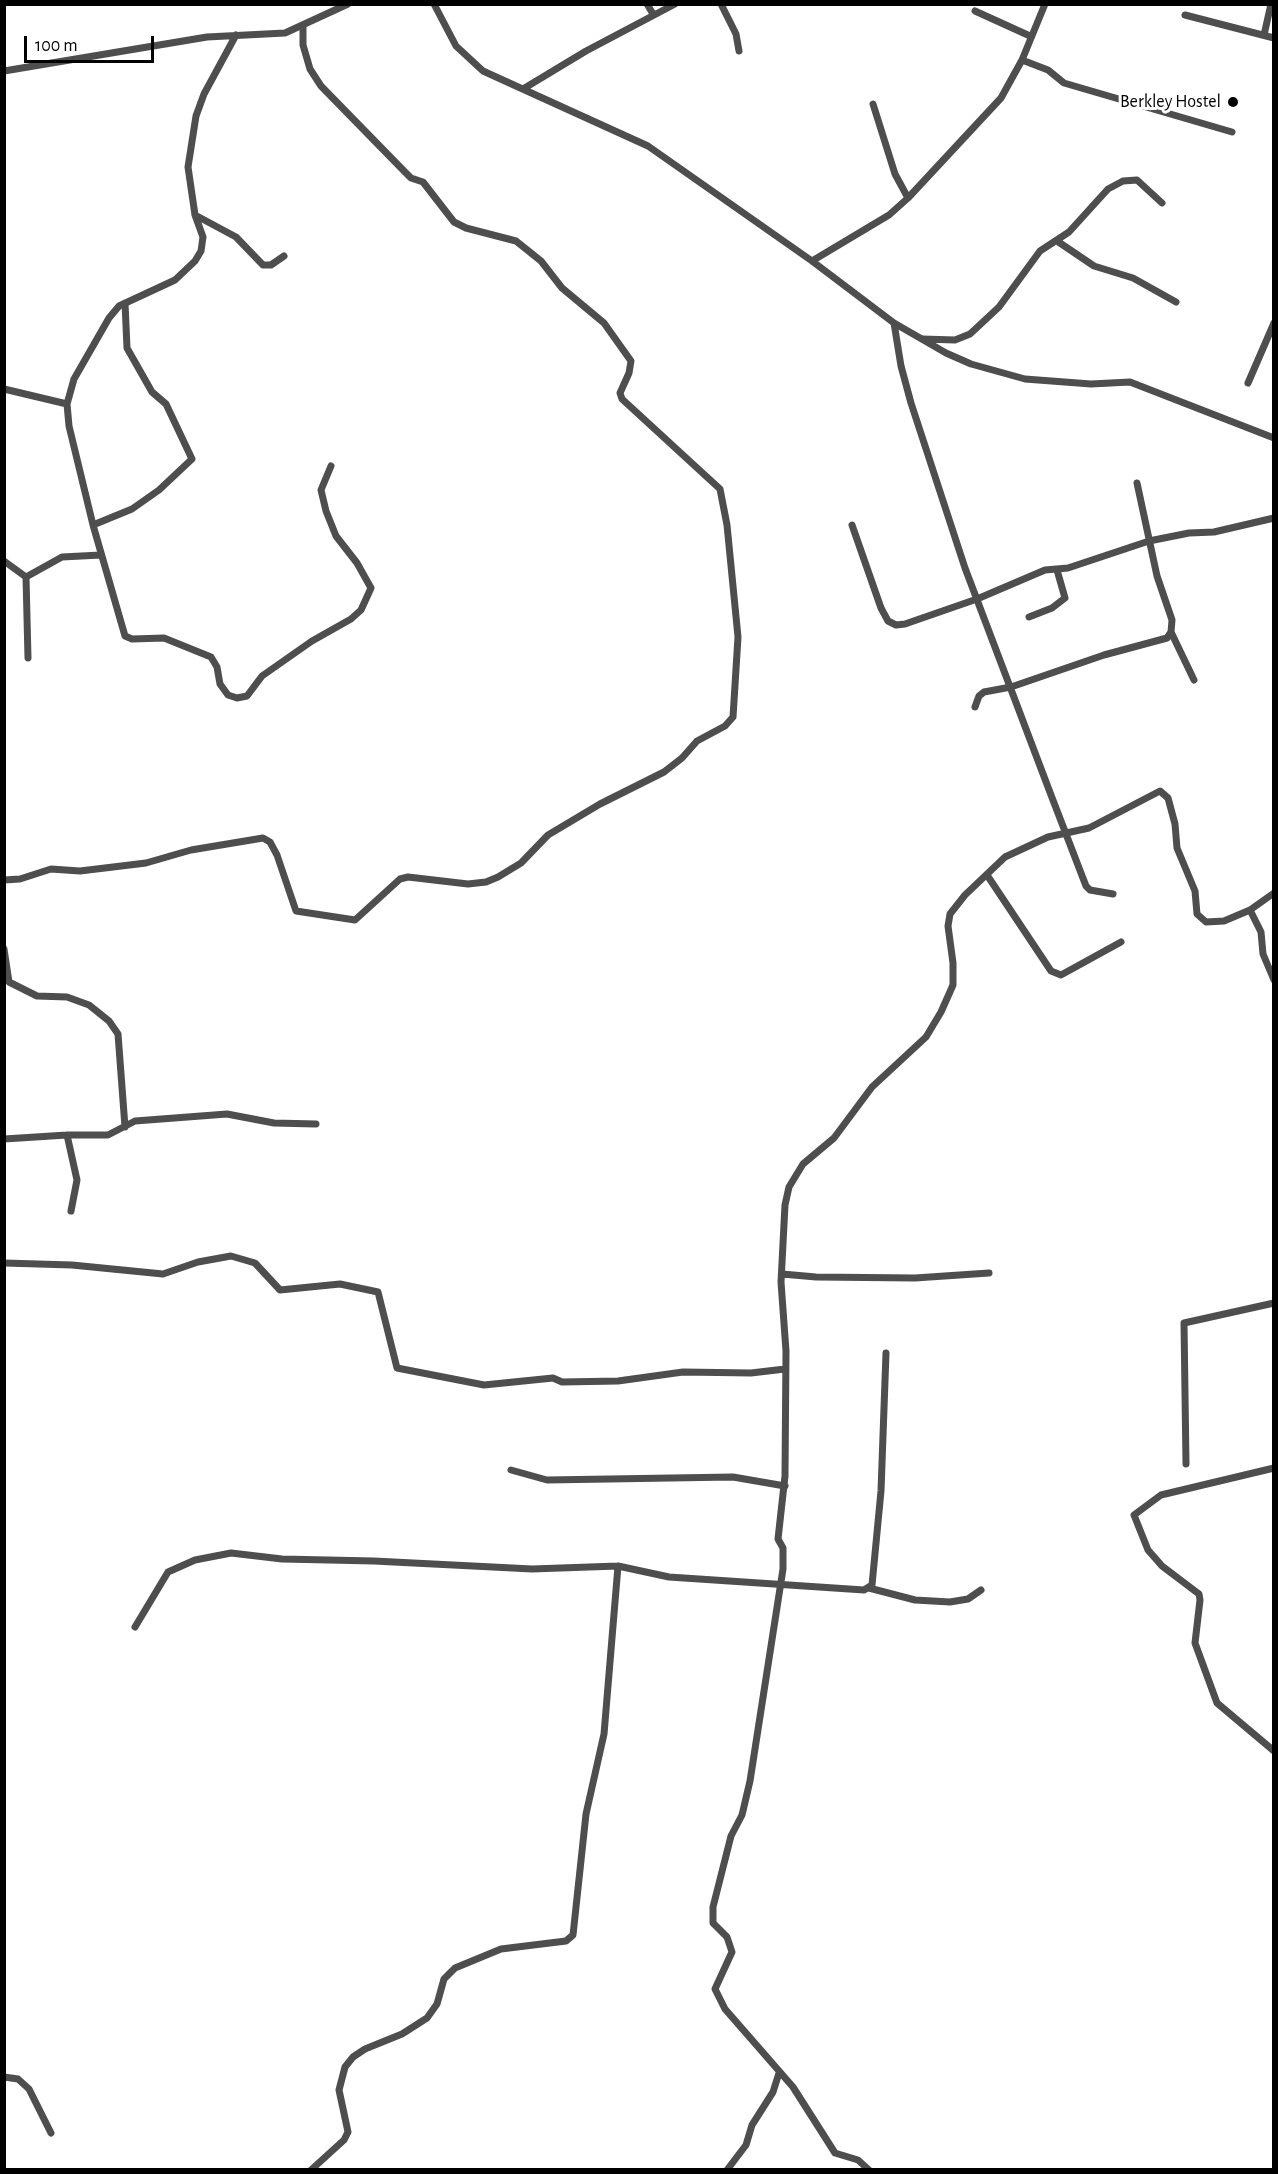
<!DOCTYPE html>
<style>
body{margin:0}
#map{position:relative;width:1278px;height:2174px;overflow:hidden;background:#fff;font-family:"Alegreya Sans",sans-serif}
canvas{display:block}
.frame{position:absolute;inset:0;border:6px solid #000;pointer-events:none}
.scale{position:absolute;left:24px;top:36px;width:130px;height:27px;box-sizing:border-box;border:3px solid #000;border-top:0;padding-left:8px;font-size:18px;line-height:21px;white-space:nowrap;color:#000;-webkit-text-stroke:4px #fff;paint-order:stroke}
</style>
<div id="map">
<canvas width="1278" height="2174"></canvas>
<div class="frame"></div>
<div class="scale">100 m</div>
</div>
<script>
const context = document.querySelector('canvas').getContext('2d');
context.lineJoin = 'round';
const poly = rows => new Path2D(rows.map(r => 'M' + r).join(''));
function stroke(path, color, width, dash) { context.strokeStyle = color; context.lineWidth = width; context.lineCap = dash ? 'butt' : 'round'; context.setLineDash(dash || []); context.stroke(path); }
function drawText(font, color, halo, rows, align = 'center') {
  context.font = font + ' "Alegreya Sans",sans-serif'; context.lineWidth = 6; context.setLineDash([]); context.textBaseline = 'middle'; context.strokeStyle = halo; context.fillStyle = color; for (const [text, x, y, turn = 0] of rows) {
    context.save(); context.translate(x, y); context.rotate((+turn || 0) * Math.PI / 180); context.textAlign = isNaN(turn) ? turn : align; if (halo) context.strokeText(text, 0, 0); context.fillText(text, 0, 0); context.restore();
  }
}
stroke(poly([
 [434,4,456,46,483,71,648,146,812,261,894,323,946,353,971,364,1025,379,1091,384,1130,382,1274,438],
 [647,4,653,14],
 [721,4,736,34,739,51],
 [975,11,1030,36],
 [1185,15,1274,38],
 [236,35,204,94,196,116,188,167,195,215,203,237,201,251,195,261,175,280,119,306,109,318,74,379,67,404,69,426,93,525,125,636,132,639,164,638,211,657,217,667,220,684,228,695,237,698,247,696,262,676,312,641,351,619,361,610,371,588,357,563,336,536,326,511,321,490,331,466],
 [1264,35,1271,4],
 [1022,60,1048,70,1064,83,1232,132],
 [4,71,207,37,285,33,348,4],
 [523,89,586,51,675,4],
 [873,104,895,174,908,198],
 [195,215,236,237,263,265,271,265,284,256],
 [1057,241,1094,266,1133,278,1176,302],
 [812,261,889,215,908,198,1001,98,1022,60,1045,4],
 [894,323,901,366,911,403,965,568,1051,795,1086,886,1090,890,1113,894],
 [923,339,955,340,970,334,999,307,1040,251,1069,232,1108,189,1123,181,1137,180,1162,203],
 [1248,383,1274,323],
 [4,389,67,404],
 [93,525,132,509,159,490,192,459,166,404,152,392,127,348,125,303],
 [852,525,881,608,888,621,896,625,905,624,977,599,1045,570,1068,568,1149,541,1189,533,1214,532,1274,518],
 [4,561,26,577],
 [1029,617,1052,608,1065,598,1057,570],
 [1171,632,1194,680],
 [28,658,26,577,62,557,101,555],
 [975,707,979,696,984,692,1011,687,1104,655,1167,638,1171,632,1172,620,1157,576,1137,483],
 [987,875,1051,971,1061,975,1121,942],
 [4,880,20,879,51,869,80,871,146,863,191,850,263,838,270,842,277,855,296,911,355,920,400,879,408,877,468,884,486,882,498,877,521,863,548,835,600,804,664,772,682,758,697,741,725,726,733,717,738,637,727,525,720,489,622,399,620,393,629,373,631,361,604,323,562,288,541,261,516,241,466,228,454,222,423,182,411,178,404,171,321,86,310,69,303,45,303,27],
 [1250,910,1261,932,1263,954,1274,980],
 [4,949,9,982,37,996,67,997,89,1005,109,1021,118,1034,125,1127],
 [67,1135,77,1180,71,1211],
 [4,1139,67,1135,108,1135,135,1121,227,1114,274,1123,316,1124],
 [4,1263,72,1265,163,1274,198,1262,231,1256,255,1263,280,1290,340,1284,378,1292,397,1368,484,1385,553,1378,562,1382,618,1381,683,1372,751,1373,785,1369],
 [782,1274,816,1277,915,1278,989,1273],
 [1186,1464,1184,1323,1274,1303],
 [1274,1468,1161,1495,1134,1515,1148,1550,1162,1566,1199,1594,1200,1600,1195,1643,1217,1703,1274,1751],
 [511,1470,547,1480,733,1477,785,1486],
 [869,1588,915,1600,950,1602,968,1599,981,1590],
 [135,1627,168,1572,195,1560,231,1553,282,1559,374,1561,532,1569,618,1566,669,1577,864,1590,872,1585,881,1491,886,1353],
 [4,2077,18,2079,29,2089,51,2133],
 [311,2170,344,2140,348,2132,339,2090,345,2067,353,2057,365,2049,402,2034,427,2018,437,2004,444,1979,455,1968,501,1949,566,1941,573,1935,586,1814,604,1734,618,1566],
 [727,2170,746,2145,752,2125,773,2092,779,2073],
 [869,2170,858,2160,835,2153,793,2087,725,2009,715,1989,732,1952,727,1937,713,1923,713,1907,731,1836,742,1815,750,1781,783,1569,783,1548,778,1539,785,1476,786,1351,781,1282,785,1205,789,1187,803,1164,834,1138,872,1087,926,1037,941,1012,953,985,953,963,948,926,950,914,965,895,1005,857,1048,837,1089,828,1160,791,1168,798,1175,824,1177,848,1195,891,1197,914,1206,922,1224,921,1250,910,1274,893]
]), '#4e4e4e', 7);
for (const [x, y, r, color] of [
 [1233,102,6,"#000"]
]) { const dot = new Path2D(); dot.arc(x, y, r, 0, 2 * Math.PI); context.fillStyle = color; context.fill(dot); stroke(dot, '#fff', 2); }
drawText('18px', '#000', '#fff', [
 ["Berkley Hostel",1221,102]
], 'right');
</script>
